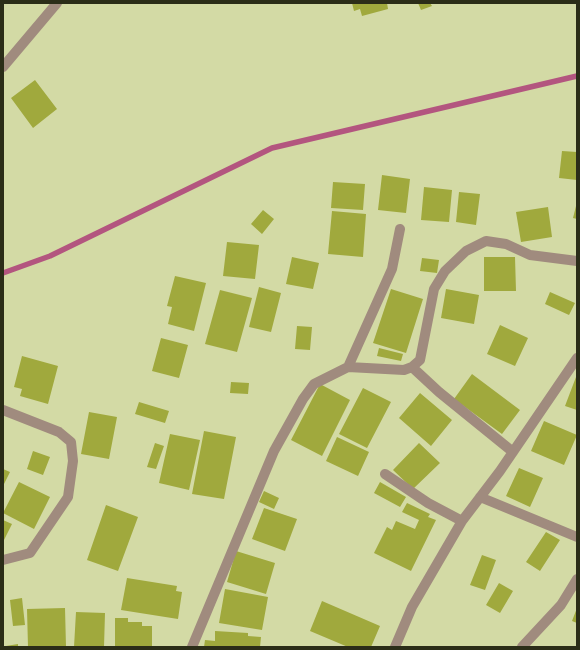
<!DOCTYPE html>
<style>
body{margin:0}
#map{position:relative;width:580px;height:650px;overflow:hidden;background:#d3daa5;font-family:"Source Sans 3",sans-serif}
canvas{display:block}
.frame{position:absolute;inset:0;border:4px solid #2b2d18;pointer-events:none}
</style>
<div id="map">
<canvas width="580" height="650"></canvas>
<div class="frame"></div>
</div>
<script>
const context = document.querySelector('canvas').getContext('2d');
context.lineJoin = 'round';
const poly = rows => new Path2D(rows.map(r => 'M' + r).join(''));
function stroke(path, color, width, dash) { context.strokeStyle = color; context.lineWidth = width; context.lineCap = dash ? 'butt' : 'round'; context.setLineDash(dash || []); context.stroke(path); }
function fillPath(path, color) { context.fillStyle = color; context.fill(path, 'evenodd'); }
stroke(poly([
 [3,273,50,256,272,148,577,76]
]), '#b3557f', 5.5);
fillPath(poly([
 [352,3,387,3,388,9,362,16,360,9,354,11],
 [418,3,430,3,432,6,421,10],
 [35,80,57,109,33,128,11,98],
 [562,151,577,152,577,180,559,178],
 [382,175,410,179,406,213,378,210],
 [333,182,365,184,363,210,331,208],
 [424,187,452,190,449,222,421,220],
 [459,192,480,194,476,225,456,222],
 [576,206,577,206,577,219,573,218],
 [548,207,552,237,521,242,516,212],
 [263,210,274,219,262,234,251,224],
 [332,211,366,214,363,257,328,254],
 [227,242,259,245,255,279,223,276],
 [292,257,319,263,313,289,286,284],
 [484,257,515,257,516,291,484,291],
 [422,258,439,260,437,273,420,271],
 [175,276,206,283,194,331,168,324,172,307,167,306],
 [259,287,281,293,271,332,249,327],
 [391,289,423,299,406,353,373,343],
 [446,289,479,295,474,324,441,318],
 [220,290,252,298,237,352,205,344],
 [550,292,575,303,569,315,545,304],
 [500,325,528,338,515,366,487,354],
 [297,326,312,327,310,350,295,349],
 [161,338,188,345,179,378,152,371],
 [379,348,403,354,401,361,377,356],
 [22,356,58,366,48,404,20,396,22,389,14,387],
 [472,374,520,410,502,434,454,399],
 [576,377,577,377,577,410,565,406],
 [231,382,249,383,248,394,230,393],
 [320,384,350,400,322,456,291,440],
 [363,388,391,402,367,448,339,434],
 [420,393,452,420,431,446,399,418],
 [139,402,169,411,165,423,135,414],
 [89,412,117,417,109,459,81,454],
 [544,421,577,435,564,465,531,451],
 [204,431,236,437,224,499,192,494],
 [170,434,200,440,189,490,159,483],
 [337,437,369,452,358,476,326,461],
 [155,443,164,446,156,469,147,467],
 [419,443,440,463,413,489,393,470],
 [33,451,50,457,43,475,27,469],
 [519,468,543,478,530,507,506,496],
 [3,469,10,472,3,486],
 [19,482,50,497,34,529,3,513],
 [380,482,406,497,400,507,374,493],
 [264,491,279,498,274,509,259,502],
 [407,503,430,514,428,517,436,520,411,571,374,553,387,527,392,530,396,521,415,529,419,520,402,512],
 [106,505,138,517,118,571,87,560],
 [264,508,297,519,285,551,252,539],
 [3,520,12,524,3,542],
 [546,532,560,540,540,571,526,562],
 [236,551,275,563,266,594,227,582],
 [482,555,496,560,485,590,470,585],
 [127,578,177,586,176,591,182,592,178,619,121,610],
 [499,583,513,591,500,613,486,605],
 [225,589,268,597,262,630,219,623],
 [22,598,25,625,13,626,10,600],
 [322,601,380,626,371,647,348,647,310,631],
 [65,608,66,647,28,647,27,609],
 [577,608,577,623,572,621],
 [76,612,105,613,104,647,74,647],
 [115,618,128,618,128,622,142,622,142,626,152,626,152,647,115,647],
 [215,631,248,633,248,636,261,637,260,647,204,647,205,640,215,641],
 [18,644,18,647,6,647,6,646]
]), '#a0a93d');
stroke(poly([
 [3,67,57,3],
 [348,367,392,269,400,229],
 [412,367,439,392,513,452],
 [3,410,59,432,71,442,73,461,68,497,30,553,3,560],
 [385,474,428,503,462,521],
 [480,497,577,537],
 [192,647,274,451,303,399,314,384,348,367,404,370,412,367,420,360,434,289,445,271,466,251,486,241,506,244,530,255,577,261],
 [395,647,412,607,462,521,500,471,577,358],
 [522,647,561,605,577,579]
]), '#a08b7e', 10);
</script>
